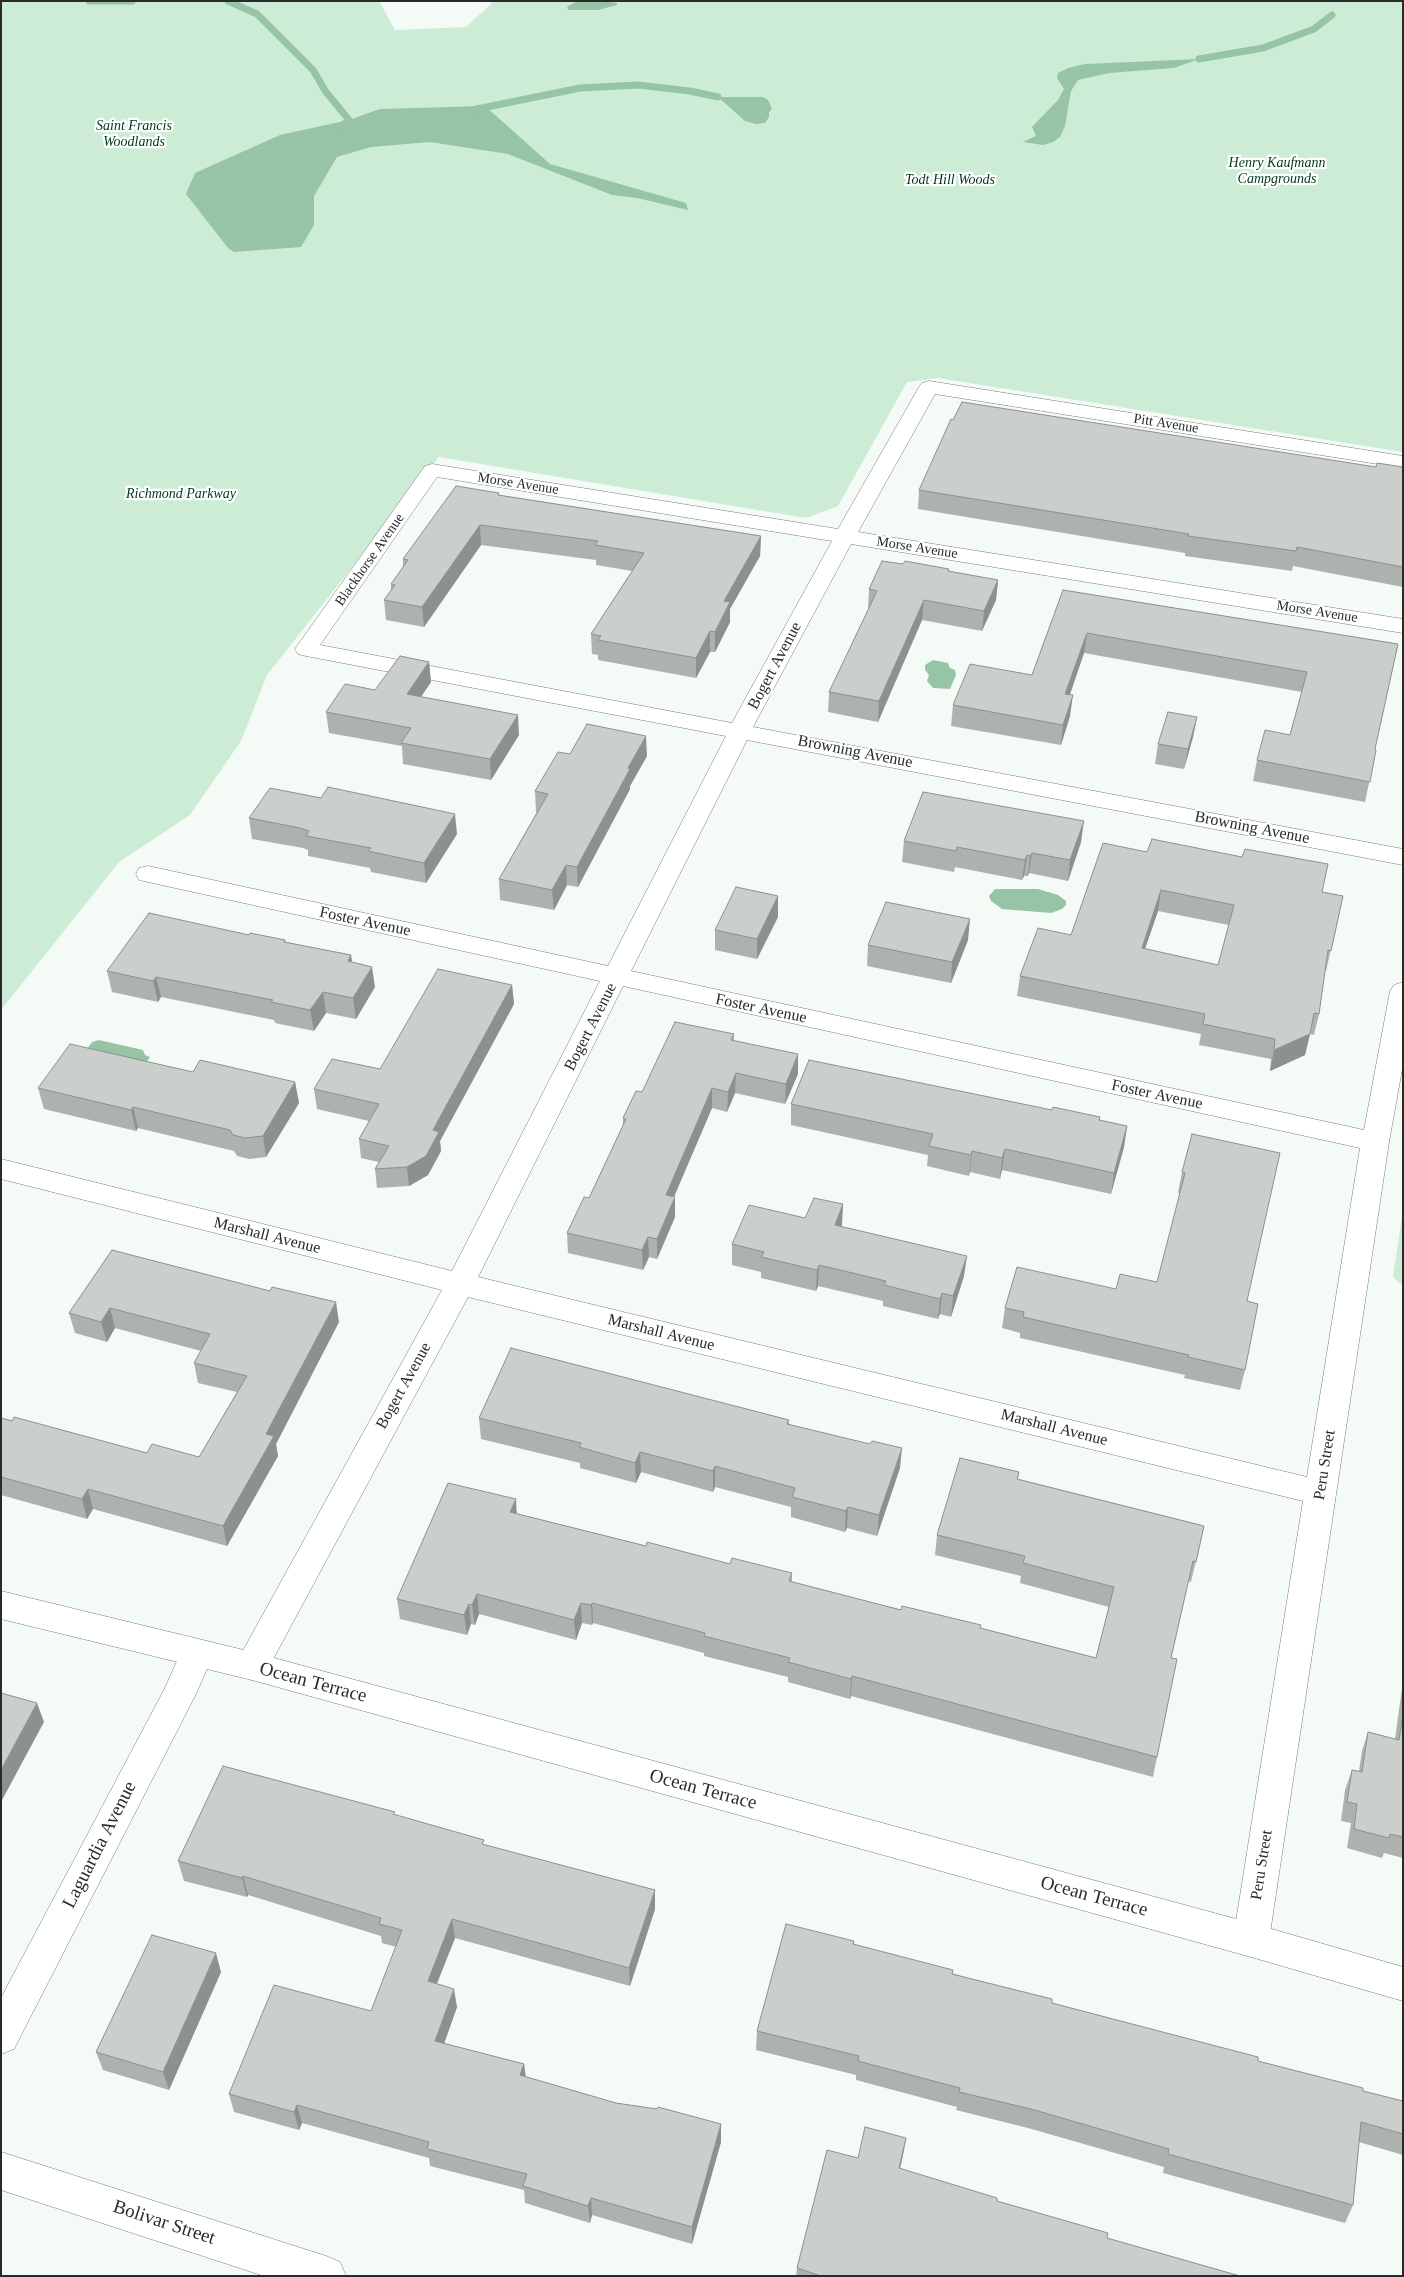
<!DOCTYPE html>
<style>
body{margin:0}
#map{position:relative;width:1404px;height:2277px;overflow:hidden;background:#f4faf6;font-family:"Times New Roman",serif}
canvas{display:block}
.frame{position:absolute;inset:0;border:2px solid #292b2a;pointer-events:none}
</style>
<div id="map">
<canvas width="1404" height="2277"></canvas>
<div class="frame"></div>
</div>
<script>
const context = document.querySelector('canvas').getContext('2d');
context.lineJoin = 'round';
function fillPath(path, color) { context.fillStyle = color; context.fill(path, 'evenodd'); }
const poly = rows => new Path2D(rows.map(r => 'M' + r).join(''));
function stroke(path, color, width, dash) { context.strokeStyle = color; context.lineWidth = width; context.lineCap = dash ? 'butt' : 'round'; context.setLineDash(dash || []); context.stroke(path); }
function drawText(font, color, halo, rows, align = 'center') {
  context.font = font + ' "Times New Roman",serif'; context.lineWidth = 4.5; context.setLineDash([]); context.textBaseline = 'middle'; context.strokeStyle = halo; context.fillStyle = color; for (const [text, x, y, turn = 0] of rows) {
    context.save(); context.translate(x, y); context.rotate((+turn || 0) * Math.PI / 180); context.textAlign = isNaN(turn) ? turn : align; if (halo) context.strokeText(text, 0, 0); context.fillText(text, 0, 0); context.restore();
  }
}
fillPath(poly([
 [1,1,379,1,395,30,466,27,494,1,1403,1,1403,452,938,378,907,382,838,506,806,518,439,457,267,675,241,741,190,815,119,862,1,1010],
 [1403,1209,1403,1286,1393,1277]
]), '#ccecd5');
fillPath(poly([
 [576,2,610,2,617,3,617,5,598,10,568,10,567,7],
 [1199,59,1174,68,1109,73,1078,80,1071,91,1065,126,1060,137,1053,142,1043,145,1023,142,1036,136,1032,127,1058,100,1064,89,1057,78,1058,73,1068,68,1085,64],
 [718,97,763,97,768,100,772,109,769,112,769,117,765,123,756,124,745,121],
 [485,106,550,164,686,203,688,210,637,198,612,195,508,154,430,142,371,147,337,157,314,196,314,225,301,247,234,252,228,248,186,194,195,173,280,135,349,120,380,109],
 [933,660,948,663,950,668,955,670,956,675,950,689,933,688,927,681,929,675,925,670,925,665],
 [995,889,1038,889,1058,895,1066,901,1066,905,1062,909,1051,913,1002,909,991,901,989,896],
 [99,1040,143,1050,145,1055,150,1057,143,1067,82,1056,92,1042]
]), '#97c4a5');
stroke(poly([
 [89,1,132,1],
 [228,1,257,14,313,70,326,92,349,120,338,129],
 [1199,59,1263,48,1314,29,1332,15],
 [472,110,580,88,638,85,690,91,718,97]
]), '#97c4a5', 7);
const minor = poly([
 [929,381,1403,456,1403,468,935,394,858,532,1403,619,1403,633,851,544,753,727,1403,849,1403,865,747,740,631,971,1364,1130,1390,991,1394,985,1403,982,1403,1064,1389,1142,1269,1940,1264,1952,1251,1957,1238,1952,1233,1940,1303,1501,468,1297,264,1676,252,1680,240,1676,235,1666,240,1656,442,1290,1,1179,1,1159,452,1271,600,981,148,882,139,880,136,874,139,868,148,866,608,966,726,736,306,656,298,654,295,649,425,466,432,464,838,529,919,387,922,383,929,381],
 [437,477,832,541,732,723,320,645,437,477],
 [623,986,1360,1148,1307,1477,478,1277,623,986],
 [197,1639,209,1643,214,1653,196,1694,14,2049,1,2054,1,1998,165,1688,185,1643,197,1639],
 [1,2152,326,2256,340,2262,346,2276,264,2276,1,2190,1,2152]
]);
const tertiary = poly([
 [1,1591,252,1652,1251,1923,1403,1967,1403,2001,1251,1957,252,1680,1,1619,1,1591]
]);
stroke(minor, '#777c79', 1);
stroke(tertiary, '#777c79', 1);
fillPath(minor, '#fff');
fillPath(tertiary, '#fff');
fillPath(poly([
 [1376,467,1403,467,1403,587,1293,566,1292,571,1185,556,1185,553,918,509,919,490],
 [499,493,499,495,761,536,760,556,730,609,730,622,715,652,710,652,696,678,598,660,598,655,592,654,591,634,632,571,596,565,596,560,481,545,424,627,386,620,384,600,391,590,391,584,403,567,403,559],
 [903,564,949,569,949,571,998,580,996,600,982,631,922,620,878,722,828,712,829,692,868,610,868,609,869,589],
 [1063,590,1398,644,1375,749,1376,750,1365,802,1253,781,1257,760,1290,735,1302,692,1084,653,1070,695,1070,716,1061,745,951,726,953,705,1032,675],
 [429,662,431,682,421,697,519,735,491,780,403,764,402,746,329,733,326,712,375,690],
 [1197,717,1193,737,1184,769,1155,764,1158,744],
 [570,754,647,756,630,786,630,789,578,887,567,885,554,910,500,900,499,879,537,812,536,812,535,791],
 [249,818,457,834,426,883,371,872,370,868,308,856,308,850,303,848,252,839],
 [904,841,1081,842,1068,881,1029,873,1028,876,1024,876,1022,880,955,867,954,872,902,862],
 [1147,852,1242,857,1322,892,1343,896,1326,971,1325,971,1319,1014,1314,1035,1310,1034,1305,1055,1270,1071,1271,1059,1199,1045,1201,1034,1017,996,1020,976,1071,935],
 [1158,911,1229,925,1218,965,1145,949],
 [778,896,778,917,757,959,715,950,715,930],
 [249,935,285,940,286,942,351,955,352,962,375,987,356,1019,326,1013,314,1031,275,1023,274,1020,161,997,158,1002,112,992,107,971],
 [968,940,951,983,867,966,868,945],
 [512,985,514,1004,440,1141,441,1151,428,1175,409,1186,377,1188,375,1169,379,1162,361,1158,359,1139,369,1121,317,1109,314,1089,380,1069],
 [734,1034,734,1041,798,1074,785,1104,735,1093,727,1112,712,1108,674,1197,675,1217,657,1259,649,1257,643,1270,568,1253,567,1233,589,1198,623,1126,623,1118,642,1092],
 [193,1072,295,1082,299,1103,266,1157,249,1159,237,1156,234,1151,138,1128,136,1131,44,1109,38,1088],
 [791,1104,1052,1110,1100,1117,1100,1120,1127,1126,1124,1147,1111,1194,1002,1170,1000,1179,970,1172,969,1176,927,1166,928,1155,791,1125],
 [1192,1134,1247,1301,1245,1370,1240,1390,1184,1378,1185,1375,1020,1338,1020,1333,1002,1328,1005,1308,1157,1282,1180,1193,1178,1193,1182,1172],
 [843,1204,841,1227,964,1276,951,1317,940,1314,938,1319,883,1306,883,1301,818,1286,816,1291,761,1278,761,1272,732,1265,732,1244],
 [112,1250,339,1322,276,1444,278,1456,227,1546,93,1509,87,1519,1,1495,1,1418,147,1453,199,1457,237,1392,198,1383,194,1363,201,1351,115,1328,107,1342,75,1333,69,1313],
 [479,1418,789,1420,789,1424,900,1468,877,1536,847,1528,845,1532,791,1517,791,1507,715,1487,713,1492,641,1472,636,1483,580,1468,580,1463,481,1439],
 [1019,1472,1018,1479,1204,1526,1191,1582,1188,1581,1171,1658,1157,1757,1153,1777,851,1696,850,1699,788,1682,788,1677,704,1656,704,1653,593,1623,592,1625,582,1623,576,1640,479,1614,475,1625,471,1624,467,1635,400,1619,397,1599,517,1514,646,1546,730,1564,792,1573,792,1582,901,1610,981,1628,1096,1658,1109,1607,1020,1583,1021,1576,935,1555,937,1535],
 [1403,1681,1403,1858,1384,1853,1382,1858,1347,1848,1351,1823,1341,1821,1345,1790,1352,1770,1359,1771,1362,1751,1368,1732,1395,1739],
 [395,1815,485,1845,655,1909,630,1986,455,1938,437,1984,457,2007,444,2044,524,2064,526,2077,616,2103,721,2124,721,2142,692,2244,592,2215,590,2223,525,2203,524,2190,430,2166,429,2158,302,2123,299,2130,234,2112,229,2094,371,2011,396,1947,382,1943,381,1936,248,1895,247,1897,184,1881,178,1861],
 [854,1941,854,1944,1052,2003,1363,2091,1403,2101,1403,2155,1359,2142,1353,2205,1345,2223,1163,2173,1164,2167,1028,2128,956,2110,957,2107,856,2080,856,2075,756,2050,757,2031],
 [221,1972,169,2090,103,2070,96,2052],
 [906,2138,903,2155,900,2169,1107,2238,1240,2276,796,2276,797,2268,858,2158]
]), '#aeb2af');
fillPath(poly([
 [480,525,481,545,424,627,422,607],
 [761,536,760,556,730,609,730,622,715,652,715,632,724,601],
 [998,580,996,600,982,631,984,611],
 [924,600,922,620,878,722,879,701],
 [710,631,710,652,696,678,696,658],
 [1087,633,1084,653,1063,714,1065,694],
 [429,662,431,682,409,714,407,694],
 [1073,695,1070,716,1061,745,1063,725],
 [518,715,519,735,491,780,490,759],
 [1197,717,1193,737,1184,769,1188,749],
 [646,736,647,756,630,786,630,789,578,887,577,867,628,768],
 [455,814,457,834,426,883,424,863],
 [1084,821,1081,842,1068,881,1070,860],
 [1032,853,1029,873,1028,876,1030,856],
 [1027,855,1024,876,1022,880,1025,860],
 [566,865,567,885,554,910,552,890],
 [1161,890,1158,911,1138,969,1142,948],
 [778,896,778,917,757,959,757,939],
 [970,919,968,940,951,983,952,962],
 [351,955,354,976,348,961],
 [372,967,375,987,356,1019,353,998],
 [156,977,161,997,158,1002,153,981],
 [512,985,514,1004,440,1141,441,1151,428,1175,409,1186,407,1167,433,1130],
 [323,992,326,1013,314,1031,310,1010],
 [1310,1034,1305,1055,1270,1071,1274,1050],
 [798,1054,798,1074,785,1104,786,1084],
 [736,1073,735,1093,727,1112,728,1092],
 [295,1082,299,1103,266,1157,263,1136],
 [712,1088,712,1108,666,1215,666,1195],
 [133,1107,138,1128,136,1131,131,1110],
 [1127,1126,1124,1147,1111,1194,1114,1173],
 [1005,1149,1002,1170,1000,1179,1002,1158],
 [972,1151,970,1172,969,1176,971,1155],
 [675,1197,675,1217,657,1259,657,1239],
 [843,1204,842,1225,833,1246,835,1225],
 [648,1237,649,1257,643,1270,642,1250],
 [967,1256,964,1276,951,1317,953,1296],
 [819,1265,818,1286,816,1291,817,1270],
 [942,1293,940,1314,938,1319,940,1299],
 [336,1302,339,1322,276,1444,278,1456,227,1546,223,1526,266,1434],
 [110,1308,115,1328,107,1342,101,1322],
 [902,1448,900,1468,877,1536,879,1515],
 [640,1452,641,1472,636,1483,635,1463],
 [715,1466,715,1487,713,1492,713,1471],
 [88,1489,93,1509,87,1519,82,1499],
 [516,1499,517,1519,510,1512],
 [848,1507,847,1528,845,1532,846,1511],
 [477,1594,479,1614,475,1625,472,1605],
 [581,1603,582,1623,576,1640,574,1620],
 [592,1603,593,1623,592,1625,591,1605],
 [469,1604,471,1624,467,1635,464,1615],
 [852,1676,851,1696,850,1699,851,1679],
 [37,1703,44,1722,1,1802,1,1770],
 [243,1876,248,1895,247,1897,242,1878],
 [655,1890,655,1909,630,1986,629,1968],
 [452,1919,455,1938,430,2000,428,1981],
 [216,1953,221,1972,169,2090,163,2072],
 [454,1989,457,2007,438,2060,435,2041],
 [524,2064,526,2082,520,2075],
 [297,2105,302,2123,299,2130,294,2112],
 [721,2124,721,2142,692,2244,692,2227],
 [906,2138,903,2155,896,2185,899,2168],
 [591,2198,592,2215,590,2223,588,2206]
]), '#8d918e');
const building = poly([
 [962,402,1376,467,1377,463,1403,467,1403,567,1297,547,1296,551,1188,536,1189,534,919,490,951,419,953,420,962,402],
 [456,486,499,493,498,495,761,536,724,601,730,602,715,632,710,631,696,658,598,640,601,636,591,634,644,553,595,545,598,541,480,525,422,607,384,600,395,585,391,584,408,560,403,559,456,486],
 [882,561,903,564,905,561,949,569,948,571,998,580,984,611,924,600,879,701,829,692,877,591,869,589,882,561],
 [1063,590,1398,644,1375,749,1376,750,1370,782,1257,760,1265,730,1290,735,1307,672,1087,633,1065,694,1073,695,1063,725,953,705,970,664,1032,675,1063,590],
 [400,656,429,662,407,694,518,715,490,759,401,743,411,728,326,712,345,684,375,690,400,656],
 [1168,712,1197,717,1188,749,1158,744,1168,712],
 [587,724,646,736,628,768,630,769,577,867,566,865,552,890,499,879,548,794,535,791,558,752,570,754,587,724],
 [328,787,455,814,424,863,368,851,371,848,306,836,309,831,300,828,249,818,270,788,321,798,328,787],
 [923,792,1084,821,1070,860,1032,853,1030,856,1027,855,1025,860,957,847,956,851,904,841,923,792],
 [1152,839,1242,857,1245,849,1328,864,1322,892,1343,896,1331,951,1328,950,1319,1014,1314,1013,1310,1034,1274,1050,1275,1039,1203,1024,1205,1014,1020,976,1038,928,1071,935,1103,843,1147,852,1152,839],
 [1161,890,1234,905,1218,965,1142,948,1161,890],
 [736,887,778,896,757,939,715,930,736,887],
 [886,902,970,919,952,962,868,945,886,902],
 [149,913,249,935,250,933,285,940,284,942,351,955,348,961,372,967,353,998,323,992,310,1010,271,1002,273,1000,156,977,153,981,107,971,149,913],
 [438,969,512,985,433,1130,439,1132,426,1156,407,1167,375,1169,389,1146,359,1139,379,1104,314,1089,332,1059,380,1069,438,969],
 [675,1022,734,1034,731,1040,798,1054,786,1084,736,1073,728,1092,712,1088,666,1195,675,1197,657,1239,648,1237,642,1250,567,1233,584,1197,589,1198,626,1119,623,1118,636,1091,642,1092,675,1022],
 [70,1044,193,1072,200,1060,295,1082,263,1136,245,1138,233,1135,230,1130,133,1107,131,1110,38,1088,70,1044],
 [809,1060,1052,1110,1053,1107,1100,1117,1099,1120,1127,1126,1114,1173,1005,1149,1002,1158,972,1151,971,1155,929,1146,933,1134,791,1104,809,1060],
 [1192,1134,1280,1153,1247,1301,1258,1304,1245,1370,1188,1357,1189,1355,1023,1317,1024,1312,1005,1308,1017,1267,1116,1289,1120,1274,1157,1282,1185,1173,1182,1172,1192,1134],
 [814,1198,843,1204,835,1225,967,1256,953,1296,942,1293,940,1299,884,1285,886,1281,819,1265,817,1270,761,1257,764,1252,732,1244,749,1205,805,1218,814,1198],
 [112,1250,270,1291,272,1287,336,1302,266,1434,274,1436,223,1526,88,1489,82,1499,1,1477,1,1418,12,1421,14,1417,147,1453,152,1444,199,1457,247,1376,194,1363,210,1334,110,1308,101,1322,69,1313,112,1250],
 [511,1348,789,1420,787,1424,870,1444,872,1441,902,1448,879,1515,848,1507,846,1511,792,1497,795,1488,715,1466,713,1471,640,1452,635,1463,579,1447,581,1443,479,1418,511,1348],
 [960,1458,1019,1472,1017,1479,1204,1526,1196,1562,1193,1561,1171,1658,1177,1659,1157,1757,852,1676,851,1679,788,1662,790,1658,704,1636,705,1633,592,1603,591,1605,581,1603,574,1620,477,1594,472,1605,469,1604,464,1615,397,1599,448,1483,516,1499,510,1512,646,1546,647,1542,730,1564,732,1558,792,1573,789,1581,901,1610,902,1606,981,1625,980,1628,1096,1658,1114,1587,1023,1563,1025,1556,937,1535,960,1458],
 [1,1693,37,1703,1,1770,1,1693],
 [1403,1714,1403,1837,1390,1834,1389,1838,1354,1829,1357,1804,1347,1802,1352,1770,1362,1772,1368,1732,1399,1740,1403,1714],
 [223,1766,395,1812,393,1814,484,1840,482,1844,655,1890,629,1968,452,1919,428,1981,454,1989,435,2041,524,2064,520,2075,616,2103,657,2109,658,2107,721,2124,692,2227,591,2198,588,2206,523,2186,527,2174,427,2149,429,2142,297,2105,294,2112,229,2094,274,1985,371,2011,402,1930,379,1924,381,1918,243,1876,242,1878,178,1861,223,1766],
 [786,1924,854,1941,853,1944,953,1970,952,1974,1052,1999,1052,2003,1258,2057,1258,2061,1363,2088,1363,2091,1403,2101,1403,2134,1361,2122,1353,2205,1168,2154,1169,2149,1031,2109,959,2092,960,2088,858,2061,859,2056,757,2031,786,1924],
 [152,1935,216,1953,163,2072,96,2052,152,1935],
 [865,2127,906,2138,899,2168,997,2198,997,2201,1108,2233,1107,2238,1240,2276,821,2276,797,2268,827,2150,858,2158,865,2127]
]);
fillPath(building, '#cacfcb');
stroke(building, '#8d918e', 1);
drawText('italic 14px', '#00361a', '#fff', [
 ["Saint Francis",134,126],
 ["Woodlands",134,142],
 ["Henry Kaufmann",1277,163],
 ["Campgrounds",1277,179],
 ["Todt Hill Woods",950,180],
 ["Richmond Parkway",181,494]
]);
drawText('14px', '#292b2a', '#fff', [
 ["Pitt Avenue",1166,424,9],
 ["Morse Avenue",518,484,9],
 ["Morse Avenue",917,548,9],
 ["Blackhorse Avenue",370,560,-55],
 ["Morse Avenue",1317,612,9]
]);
drawText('16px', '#292b2a', '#fff', [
 ["Bogert Avenue",775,666,-62],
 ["Browning Avenue",855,752,11],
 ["Browning Avenue",1252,828,11],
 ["Foster Avenue",365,922,12],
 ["Foster Avenue",761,1009,12],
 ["Bogert Avenue",591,1027,-63],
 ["Foster Avenue",1157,1095,12],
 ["Marshall Avenue",267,1236,14],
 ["Marshall Avenue",661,1333,14],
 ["Bogert Avenue",404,1386,-61],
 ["Marshall Avenue",1054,1428,14],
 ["Peru Street",1325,1465,-81],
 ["Peru Street",1262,1865,-81]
]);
drawText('19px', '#292b2a', '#fff', [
 ["Ocean Terrace",313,1683,15],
 ["Ocean Terrace",703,1790,15],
 ["Laguardia Avenue",100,1845,-63],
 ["Ocean Terrace",1094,1897,15],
 ["Bolivar Street",164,2223,18]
]);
</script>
